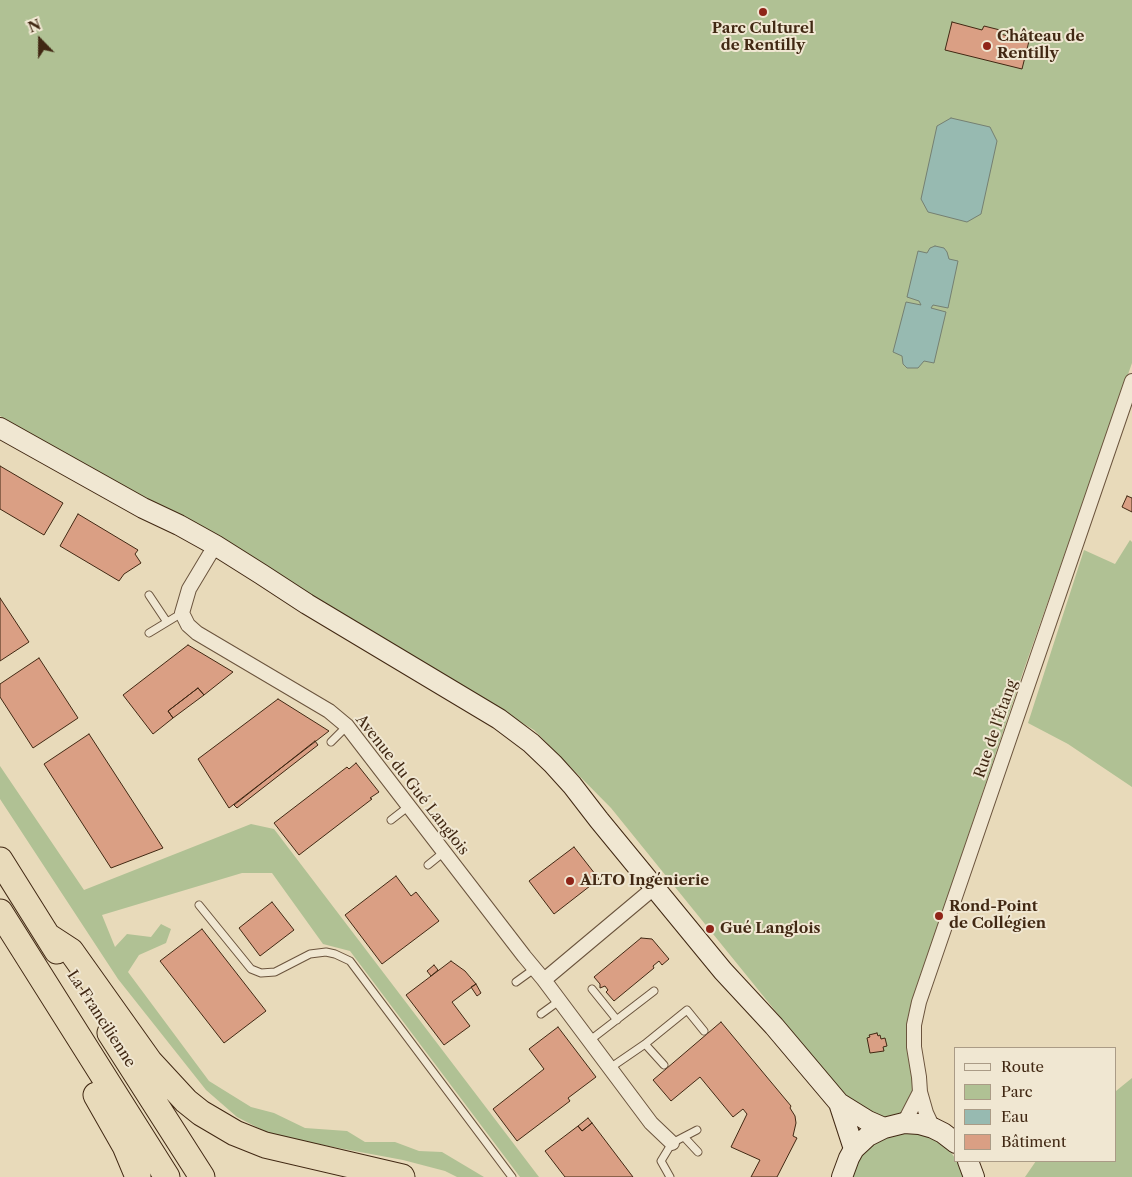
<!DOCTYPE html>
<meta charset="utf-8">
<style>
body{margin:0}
#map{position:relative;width:1132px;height:1177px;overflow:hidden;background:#e8daba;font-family:"Libre Caslon Text",serif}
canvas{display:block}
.legend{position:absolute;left:954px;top:1047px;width:162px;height:115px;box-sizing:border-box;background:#f0e7d2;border:1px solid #aa9b86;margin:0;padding:6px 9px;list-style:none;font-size:15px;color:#412813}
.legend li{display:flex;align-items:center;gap:10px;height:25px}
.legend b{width:25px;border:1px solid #aa9b86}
.north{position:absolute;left:15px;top:15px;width:50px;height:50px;-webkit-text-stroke:4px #f0e7d2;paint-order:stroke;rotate:338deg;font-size:14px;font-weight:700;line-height:20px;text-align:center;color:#412813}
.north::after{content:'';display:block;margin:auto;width:18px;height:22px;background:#412813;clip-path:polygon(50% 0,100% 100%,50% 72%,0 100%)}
</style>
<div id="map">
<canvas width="1132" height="1177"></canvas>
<ul class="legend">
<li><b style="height:6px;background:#f0e7d2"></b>Route</li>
<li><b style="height:14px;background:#b0c194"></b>Parc</li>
<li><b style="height:14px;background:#97bab1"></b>Eau</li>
<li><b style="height:14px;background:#da9f84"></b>Bâtiment</li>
</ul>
<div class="north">N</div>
</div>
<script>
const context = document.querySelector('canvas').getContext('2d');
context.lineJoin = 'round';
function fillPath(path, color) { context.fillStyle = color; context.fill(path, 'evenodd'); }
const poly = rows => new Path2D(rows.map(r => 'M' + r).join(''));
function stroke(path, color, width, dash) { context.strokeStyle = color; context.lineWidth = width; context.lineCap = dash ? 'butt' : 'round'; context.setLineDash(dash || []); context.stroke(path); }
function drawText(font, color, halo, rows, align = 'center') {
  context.font = font + ' "Libre Caslon Text",serif'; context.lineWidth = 4; context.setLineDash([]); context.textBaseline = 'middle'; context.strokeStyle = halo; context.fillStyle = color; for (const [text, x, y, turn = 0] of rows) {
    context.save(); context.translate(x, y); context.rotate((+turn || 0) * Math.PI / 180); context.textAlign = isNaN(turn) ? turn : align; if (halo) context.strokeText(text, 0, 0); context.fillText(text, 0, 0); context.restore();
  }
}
fillPath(poly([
 [0,0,1132,0,1132,363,1023,672,922,973,906,1042,912,1080,912,1098,904,1113,890,1118,873,1116,841,1092,611,808,534,730,0,416],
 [1130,540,1132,542,1132,787,1068,744,1028,723,1084,550,1115,564],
 [0,766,84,890,251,824,274,829,539,1177,520,1177,350,951,323,944,272,873,242,873,102,915,115,947,127,934,151,937,161,924,171,929,166,943,139,955,128,972,209,1081,251,1107,274,1113,305,1128,347,1131,365,1142,395,1142,419,1151,442,1152,484,1177,457,1177,445,1171,403,1160,274,1136,237,1117,206,1090,118,979,0,799],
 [1132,1078,1132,1177,1025,1177,1036,1161,1116,1161,1116,1091],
 [897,1132,920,1133,941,1143,950,1151,957,1161,963,1177,849,1177,865,1147]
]), '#b0c194');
const water = poly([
 [951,118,990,127,997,141,981,214,967,222,928,212,921,199,937,126,951,118],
 [935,246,944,248,947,252,949,259,958,261,948,308,933,305,931,308,946,312,934,363,924,361,918,368,907,368,903,364,902,356,893,352,906,302,921,305,919,301,907,297,918,251,927,253,930,248,935,246]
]);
fillPath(water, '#97bab1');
stroke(water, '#758072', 1);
const building = poly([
 [952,22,982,30,984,26,1000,30,1000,34,1029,41,1022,69,945,50,952,22],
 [0,466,63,503,44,535,0,509,0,466],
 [1127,496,1132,498,1132,512,1122,507,1127,496],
 [78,514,138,550,135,554,141,563,124,574,119,581,60,546,78,514],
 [0,598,29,642,0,661,0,598],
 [188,645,233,672,204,695,198,688,168,711,173,718,153,734,123,695,188,645],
 [39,658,78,718,33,748,0,697,0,684,39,658],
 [198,688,204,695,173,718,168,711,198,688],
 [278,699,329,731,229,808,198,759,278,699],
 [89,734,163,848,111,868,44,764,89,734],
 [315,741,318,745,237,808,234,805,315,741],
 [356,763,379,792,370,798,372,799,299,855,274,823,347,767,349,769,356,763],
 [574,847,599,879,554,914,529,881,574,847],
 [396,876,411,896,416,892,439,921,382,964,345,915,396,876],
 [272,902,294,930,260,956,239,928,272,902],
 [202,929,266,1011,224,1043,160,961,202,929],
 [641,938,652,939,669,959,662,965,659,961,653,966,654,968,614,1001,606,992,608,990,605,986,600,988,600,984,594,977,641,938],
 [451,961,465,971,476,984,452,1002,470,1026,444,1045,406,995,451,961],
 [434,965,438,970,431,976,427,971,434,965],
 [476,984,481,993,477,996,471,987,476,984],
 [721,1022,791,1106,790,1108,795,1116,796,1123,793,1136,797,1138,777,1177,751,1177,760,1160,731,1147,747,1114,743,1109,733,1117,700,1077,671,1101,653,1080,721,1022],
 [558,1027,596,1077,568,1098,570,1101,517,1141,493,1109,544,1069,529,1049,558,1027],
 [877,1033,878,1036,880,1035,881,1039,885,1038,887,1046,883,1047,884,1051,870,1053,867,1038,870,1037,869,1035,877,1033],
 [588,1118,592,1123,582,1131,578,1126,588,1118],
 [592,1123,633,1177,565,1177,545,1151,578,1126,582,1131,592,1123]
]);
fillPath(building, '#da9f84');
stroke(building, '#412813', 1);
const service = poly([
 [149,595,167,622],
 [149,633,182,613],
 [331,742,347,726],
 [391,820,409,806],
 [428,865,444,852],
 [199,905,251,969,261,973,275,972,310,954,326,952,335,954,350,961,512,1177],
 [516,982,534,969],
 [592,989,617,1020],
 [541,1014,559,1001],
 [589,1041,654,991],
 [645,1044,664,1065],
 [610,1068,645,1044,687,1010,704,1031],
 [685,1138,698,1152],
 [670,1177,661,1161,672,1143,697,1130]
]);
const minor = poly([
 [210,554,189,589,182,613,188,625,197,633,329,711,347,726,524,956,544,980,651,1123,672,1143],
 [544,980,655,887],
 [904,1123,920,1092],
 [933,1128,926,1113,920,1092,919,1077,914,1047,914,1025,919,1002,1132,381]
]);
const secondary = poly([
 [0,428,143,508,179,525,215,545,261,574,307,604,499,719,531,743,553,764,572,785,599,820,723,971,774,1026,839,1103,868,1121,884,1128],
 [839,1103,854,1149],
 [968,1161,974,1177],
 [842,1177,849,1158,854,1149,868,1136,884,1128,904,1123,919,1124,933,1128,943,1133,956,1143]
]);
const motorway = poly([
 [0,860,57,951],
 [0,912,167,1177],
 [48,936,71,951,150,1062,186,1101,201,1113,235,1133,265,1145,402,1177],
 [110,1033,202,1177],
 [96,1095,125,1146,138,1177]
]);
stroke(service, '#6b543d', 9);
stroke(minor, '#6b543d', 16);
stroke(secondary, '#412813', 22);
stroke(motorway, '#412813', 27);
stroke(service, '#f0e7d2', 7);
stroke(minor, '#f0e7d2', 14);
stroke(secondary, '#f0e7d2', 20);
stroke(motorway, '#e8daba', 25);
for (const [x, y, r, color] of [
 [763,12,5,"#8f2418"],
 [987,46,5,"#8f2418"],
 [570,881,5,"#8f2418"],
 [939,916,5,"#8f2418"],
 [710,929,5,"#8f2418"]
]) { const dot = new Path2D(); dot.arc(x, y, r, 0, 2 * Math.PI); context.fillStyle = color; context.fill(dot); stroke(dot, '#f0e7d2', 2); }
drawText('bold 15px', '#412813', '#f0e7d2', [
 ["Parc Culturel",763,29,"center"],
 ["de Rentilly",763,46,"center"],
 ["Château de",997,37],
 ["Rentilly",997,54],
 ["ALTO Ingénierie",580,881],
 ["Rond-Point",949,907],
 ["de Collégien",949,924],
 ["Gué Langlois",720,929]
], 'left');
drawText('15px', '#412813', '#f0e7d2', [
 ["Rue de l'Étang",996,729,-71],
 ["Avenue du Gué Langlois",412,785,52],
 ["La Francilienne",101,1019,57]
]);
</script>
